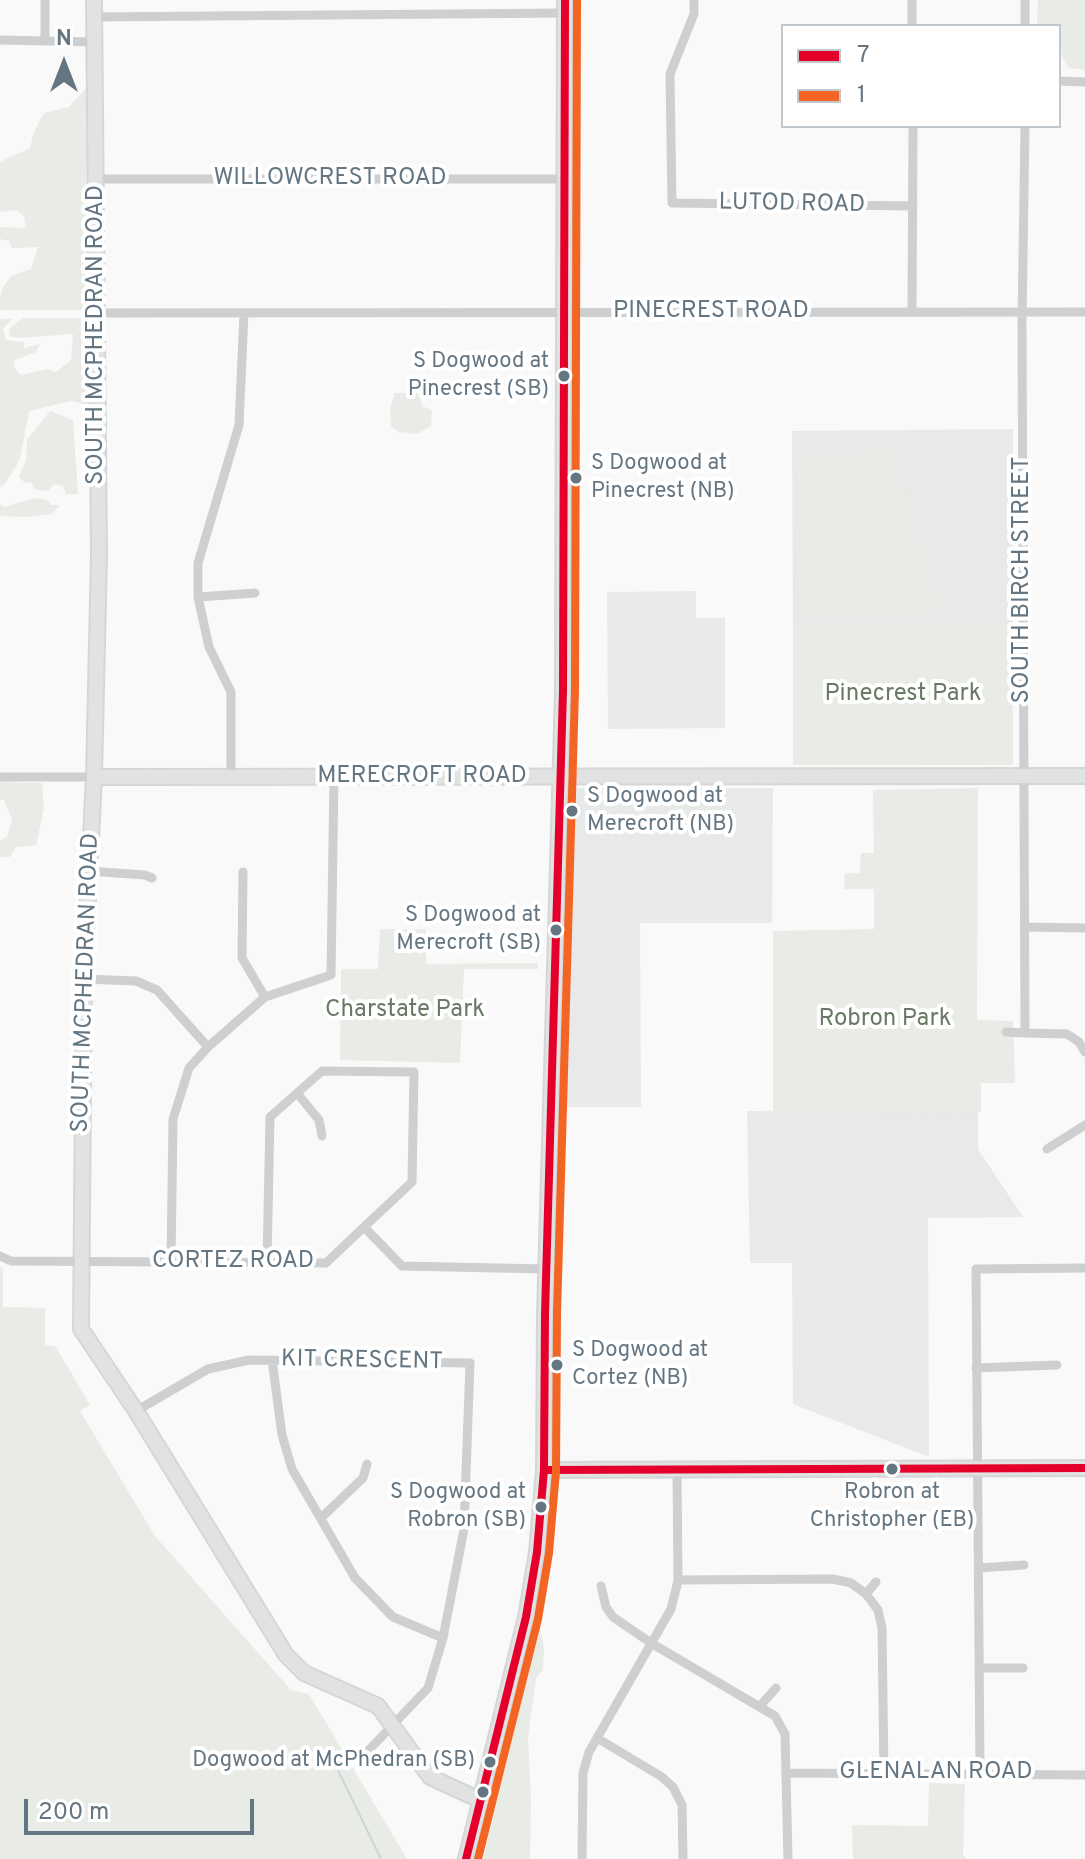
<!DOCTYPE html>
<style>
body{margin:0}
#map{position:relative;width:1085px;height:1859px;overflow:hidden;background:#f9f9f9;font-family:Overpass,sans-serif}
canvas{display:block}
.legend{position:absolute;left:781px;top:24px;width:280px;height:104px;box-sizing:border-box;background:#fff;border:2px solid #c1c8cd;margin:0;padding:10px 14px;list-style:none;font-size:24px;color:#657683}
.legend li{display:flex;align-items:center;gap:16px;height:40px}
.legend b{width:40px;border:2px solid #c1c8cd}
.north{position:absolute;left:24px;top:24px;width:80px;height:80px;-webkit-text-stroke:6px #fff;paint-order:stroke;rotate:0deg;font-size:22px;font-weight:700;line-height:32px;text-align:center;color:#657683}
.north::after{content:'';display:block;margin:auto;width:28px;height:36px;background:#657683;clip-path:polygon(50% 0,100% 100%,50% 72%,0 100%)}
.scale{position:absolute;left:24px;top:1799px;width:230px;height:36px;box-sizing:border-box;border:4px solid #657683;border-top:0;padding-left:10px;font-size:24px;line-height:28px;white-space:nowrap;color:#657683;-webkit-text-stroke:6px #fff;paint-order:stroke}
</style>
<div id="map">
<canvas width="1085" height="1859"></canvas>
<ul class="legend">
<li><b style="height:10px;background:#e4002b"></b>7</li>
<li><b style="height:10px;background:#f26522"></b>1</li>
</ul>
<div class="north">N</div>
<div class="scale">200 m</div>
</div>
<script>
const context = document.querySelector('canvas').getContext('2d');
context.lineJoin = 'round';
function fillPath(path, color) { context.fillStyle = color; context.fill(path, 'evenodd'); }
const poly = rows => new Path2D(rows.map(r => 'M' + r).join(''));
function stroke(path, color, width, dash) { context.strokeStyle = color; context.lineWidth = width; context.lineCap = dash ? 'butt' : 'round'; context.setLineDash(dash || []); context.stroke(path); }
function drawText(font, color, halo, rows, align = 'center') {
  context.font = font + ' Overpass,sans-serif'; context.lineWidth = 8; context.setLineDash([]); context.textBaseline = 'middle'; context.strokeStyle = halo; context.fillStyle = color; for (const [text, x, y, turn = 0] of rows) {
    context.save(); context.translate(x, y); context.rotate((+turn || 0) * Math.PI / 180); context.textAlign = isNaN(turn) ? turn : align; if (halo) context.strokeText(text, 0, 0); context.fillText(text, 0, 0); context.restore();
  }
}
fillPath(poly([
 [1013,429,1013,625,793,626,792,431],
 [696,591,696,618,725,618,725,728,608,729,607,592],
 [574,788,773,788,772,923,640,923,641,1107,565,1107],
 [747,1111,978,1112,978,1149,1023,1217,928,1218,929,1457,793,1404,792,1263,750,1263]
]), '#e8e9e9');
fillPath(poly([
 [1038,0,1085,0,1085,70,1069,68,1065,62,1059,49,1059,26,1037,26],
 [86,88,88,310,0,310,0,296,4,286,11,276,31,269,38,247,12,248,9,241,0,239,0,227,26,228,24,216,16,210,0,212,0,162,30,148,34,132,44,113,69,107],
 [23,318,93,318,93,390,88,405,71,401,29,411,20,459,5,484,0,487,0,319,12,319,3,329,6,340,24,342,24,348,40,344,36,352,15,360,13,366,21,375,47,369,56,372,71,360,73,334,19,338,9,336,10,328],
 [395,393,418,393,423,406,432,411,431,426,417,434,399,432,391,426,390,408],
 [50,411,73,420,78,494,66,494,63,486,54,484,48,491,34,489,32,483,24,482,19,477,26,460,27,440],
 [903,451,905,513,926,560,926,587,937,588,936,620,799,617,797,539,806,453],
 [34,498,47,500,51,505,60,505,51,514,29,517,0,516,0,505,5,507],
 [1013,625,1013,765,793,765,793,626],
 [0,782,42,783,44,808,36,845,16,847,10,857,0,857,0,841,7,836,12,820,4,800,0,800],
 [978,788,977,1020,1013,1021,1015,1083,981,1083,981,1112,773,1113,773,931,874,929,874,889,844,889,845,873,860,873,861,853,874,853,873,790],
 [380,929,426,929,426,964,538,963,538,969,464,969,460,1063,340,1060,341,969,378,969],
 [0,1267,3,1268,3,1307,45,1308,45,1345,56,1347,90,1405,80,1411,155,1536,291,1690,309,1694,407,1859,0,1859],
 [539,1622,544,1647,543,1670,536,1678,528,1738,531,1800,530,1859,483,1859,528,1673,536,1623],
 [929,1783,965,1784,963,1855,967,1859,853,1859,852,1825,928,1826]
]), '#e8ebe6');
stroke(poly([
 [337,1768,381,1859]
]), '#ced6d9', 2);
const secondary = poly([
 [94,0,99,555,94,776,84,979,81,1329,136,1411,286,1655,304,1673,378,1706,430,1777,482,1801],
 [94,777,1085,776],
 [544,1470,1085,1468],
 [466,1859,526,1617,537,1552,544,1470,545,1314,563,691,565,0]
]);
stroke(secondary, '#d5d6d7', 18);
stroke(poly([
 [694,0,694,14,670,74,672,203,913,206],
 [912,0,912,26],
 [1025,0,1025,26],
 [94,17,565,13],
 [0,40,95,42],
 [45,41,45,0],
 [1059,81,1085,82],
 [1025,126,1022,322,1025,1033,1067,1034,1079,1042,1085,1052],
 [96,179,565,179],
 [912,312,913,126],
 [97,313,1085,312],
 [198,597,255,593],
 [0,777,94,777],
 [231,777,231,692,209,647,198,597,198,563,239,425,244,313],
 [88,871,145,875,152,878],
 [243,872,242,958,265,997],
 [1025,927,1085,928],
 [84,979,136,981,157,990,208,1047],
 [1006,1032,1025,1033],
 [297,1093,319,1120,322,1136],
 [1047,1149,1085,1125],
 [0,1256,11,1261,326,1263,364,1227,402,1266,546,1269],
 [171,1262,173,1119,189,1068,208,1047,265,997,331,975,334,777],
 [267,1262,270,1117,322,1071,414,1072,412,1182,364,1227],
 [272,1360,282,1435,292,1469,355,1578,393,1617,443,1638],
 [976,1368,1057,1365],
 [136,1411,208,1369,249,1360,470,1363,464,1529,443,1638,428,1688,366,1753],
 [321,1518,363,1478,367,1464],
 [978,1568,1024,1565],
 [678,1580,833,1579,851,1583,866,1594,878,1610,882,1628,884,1773],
 [601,1586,606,1607,613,1617,651,1643,775,1716,785,1734,788,1859],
 [866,1594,876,1582],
 [979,1668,1023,1668],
 [760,1706,776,1688],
 [597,1738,662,1777,673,1787,682,1805,683,1859],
 [980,1772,976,1269,1085,1268],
 [787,1773,1085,1775],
 [582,1859,583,1773,589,1752,671,1609,676,1589,678,1580,677,1469]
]), '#cecfd0', 9);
stroke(secondary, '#e1e2e2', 14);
stroke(poly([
 [544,1470,1085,1468],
 [466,1859,526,1617,537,1552,544,1470,545,1314,563,691,565,0]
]), '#e4002b', 8);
stroke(poly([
 [478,1859,538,1619,549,1553,556,1471,557,1314,575,691,577,0]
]), '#f26522', 8);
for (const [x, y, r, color] of [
 [564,376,7,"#657683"],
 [576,478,7,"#657683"],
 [572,811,7,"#657683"],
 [556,930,7,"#657683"],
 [557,1365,7,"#657683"],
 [892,1469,7,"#657683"],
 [541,1507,7,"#657683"],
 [490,1762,7,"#657683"],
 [483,1792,7,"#657683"]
]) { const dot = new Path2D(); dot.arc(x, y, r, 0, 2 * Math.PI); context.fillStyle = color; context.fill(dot); stroke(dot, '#fff', 3); }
drawText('22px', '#657683', '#fff', [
 ["S Dogwood at",549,363],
 ["Pinecrest (SB)",549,391],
 ["S Dogwood at",591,465,"left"],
 ["Pinecrest (NB)",591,493,"left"],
 ["S Dogwood at",587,798,"left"],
 ["Merecroft (NB)",587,826,"left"],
 ["S Dogwood at",541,917],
 ["Merecroft (SB)",541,945],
 ["S Dogwood at",572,1352,"left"],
 ["Cortez (NB)",572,1380,"left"],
 ["S Dogwood at",526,1494],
 ["Robron (SB)",526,1522],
 ["Robron at",892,1494,"center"],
 ["Christopher (EB)",892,1522,"center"],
 ["Dogwood at McPhedran (SB)",475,1762]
], 'right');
drawText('24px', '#657683', '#fff', [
 ["WILLOWCREST ROAD",330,179],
 ["LUTOD ROAD",792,205,1],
 ["PINECREST ROAD",711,312],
 ["SOUTH MCPHEDRAN ROAD",97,335,-90],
 ["SOUTH BIRCH STREET",1023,580,-90],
 ["MERECROFT ROAD",422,777],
 ["SOUTH MCPHEDRAN ROAD",87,983,-88],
 ["CORTEZ ROAD",233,1262],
 ["KIT CRESCENT",362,1362,1],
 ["GLENALAN ROAD",936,1773]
]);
drawText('24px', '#687a64', '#fff', [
 ["Pinecrest Park",903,695],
 ["Charstate Park",405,1011],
 ["Robron Park",885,1020]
]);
</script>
